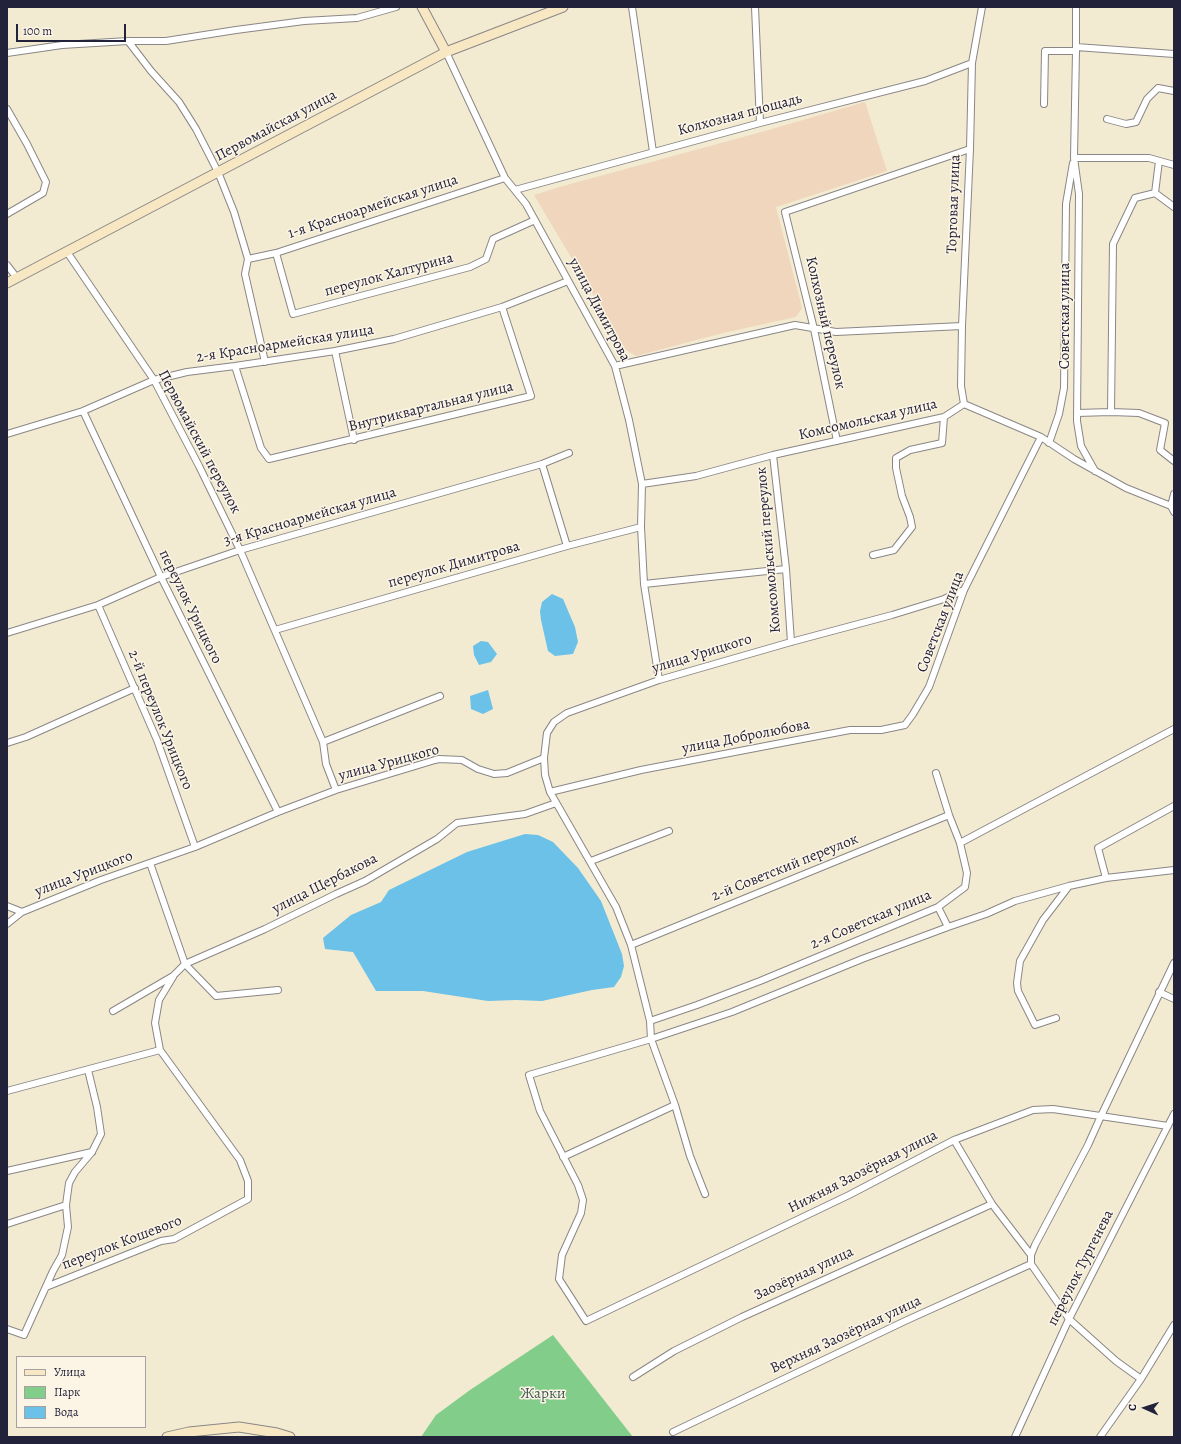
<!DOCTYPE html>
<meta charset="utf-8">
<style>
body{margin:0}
#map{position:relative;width:1181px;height:1444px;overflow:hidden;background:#f2ebd2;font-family:Alegreya,serif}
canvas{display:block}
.frame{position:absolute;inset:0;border:8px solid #22223b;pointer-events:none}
.legend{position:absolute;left:16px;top:1356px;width:130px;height:72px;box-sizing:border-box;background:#fcf5e5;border:1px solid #a5a1a1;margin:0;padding:5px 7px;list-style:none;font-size:12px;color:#22223b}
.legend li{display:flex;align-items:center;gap:8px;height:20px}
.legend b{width:20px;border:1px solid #a5a1a1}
.north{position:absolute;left:1125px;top:1388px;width:40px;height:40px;-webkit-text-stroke:3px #fcf5e5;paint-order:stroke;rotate:273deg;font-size:11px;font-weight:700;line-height:16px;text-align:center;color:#22223b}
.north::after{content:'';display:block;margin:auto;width:14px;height:18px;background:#22223b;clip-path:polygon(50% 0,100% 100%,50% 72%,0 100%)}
.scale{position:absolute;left:16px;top:24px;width:110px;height:18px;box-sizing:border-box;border:2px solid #22223b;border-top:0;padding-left:5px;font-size:12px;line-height:14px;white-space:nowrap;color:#22223b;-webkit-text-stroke:3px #fcf5e5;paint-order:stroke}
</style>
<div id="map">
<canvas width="1181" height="1444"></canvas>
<div class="frame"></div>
<ul class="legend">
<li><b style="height:5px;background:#f7e8c3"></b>Улица</li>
<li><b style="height:11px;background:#82cd8a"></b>Парк</li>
<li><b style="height:11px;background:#6bc1e8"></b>Вода</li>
</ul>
<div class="north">С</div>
<div class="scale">100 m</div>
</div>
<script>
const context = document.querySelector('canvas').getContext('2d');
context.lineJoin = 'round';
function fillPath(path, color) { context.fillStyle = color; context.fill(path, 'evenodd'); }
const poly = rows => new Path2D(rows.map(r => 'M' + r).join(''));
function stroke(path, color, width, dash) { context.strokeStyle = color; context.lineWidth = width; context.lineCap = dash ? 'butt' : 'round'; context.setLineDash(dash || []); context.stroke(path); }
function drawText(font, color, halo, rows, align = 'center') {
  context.font = font + ' Alegreya,serif'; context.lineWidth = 3; context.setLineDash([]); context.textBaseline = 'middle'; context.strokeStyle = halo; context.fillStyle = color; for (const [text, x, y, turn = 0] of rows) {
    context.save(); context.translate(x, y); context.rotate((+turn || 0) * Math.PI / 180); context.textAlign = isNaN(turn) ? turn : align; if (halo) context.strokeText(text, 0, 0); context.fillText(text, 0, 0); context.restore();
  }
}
fillPath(poly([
 [865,102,887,171,776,207,802,308,796,317,723,333,636,356,626,350,534,195,563,186,765,131]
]), '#efd6bc');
fillPath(poly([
 [553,1335,633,1437,421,1437,436,1415,470,1390]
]), '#82cd8a');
fillPath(poly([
 [552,594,563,599,575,627,578,642,573,654,555,656,548,651,541,620,540,611,542,602],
 [481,641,488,642,497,654,491,662,479,665,474,655,473,646],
 [488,690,493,709,483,714,471,709,470,696],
 [525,834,538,835,553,842,578,868,601,901,622,954,624,966,621,977,614,987,592,990,542,1001,516,1000,488,1001,423,991,376,991,353,952,325,949,323,938,351,915,381,902,389,890,467,852]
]), '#6bc1e8');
const street = poly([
 [632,7,653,152],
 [755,7,760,123],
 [1076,7,1076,51,1074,158,1079,194,1077,421,1081,446,1095,471],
 [128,41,151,71,179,102,196,129,218,172,234,212,248,259,245,274,265,362],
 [1076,47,1174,54],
 [446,52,505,178,526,204,615,366,629,420,642,484,641,527,644,584,659,680],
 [7,53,62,45,128,41,166,41,236,30,304,21,357,18,396,7],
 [1044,104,1045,51,1076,51],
 [7,109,27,144,46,182,43,193,7,214],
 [1107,119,1126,124,1136,122,1147,99,1158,88,1174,91],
 [1074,158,1149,158,1174,165],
 [515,190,760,123,925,81,972,63],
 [1155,193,1174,207],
 [67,252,154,380,199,466,240,550,323,742,326,764,336,790],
 [276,253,293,314,470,267,486,259,493,239,535,220],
 [248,259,276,253,505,178],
 [7,265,17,278],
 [335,351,354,440],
 [235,366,261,448,269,459,531,396,502,307],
 [615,366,795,325,836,332,962,326],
 [964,404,961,386,962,326,970,149,972,63,982,7],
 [83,411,161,577,278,812],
 [1111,412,1113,244,1135,198,1155,193,1159,161],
 [1077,413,1111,412,1139,413,1165,423,1160,450,1174,461],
 [7,434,83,411,154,380,187,372,235,366,335,351,394,339,502,307,568,281],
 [837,441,814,329,785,212,970,149],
 [1049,443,1059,414,1064,388,1066,204,1073,163],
 [773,455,786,569,791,642],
 [542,464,569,453],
 [642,484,696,476,773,455,944,417,964,404,1041,437,1074,459,1126,488,1171,506],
 [1174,494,1171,506,1174,512],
 [873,555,894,550,912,527,910,517,902,496,896,468,896,458,910,450,942,443,944,417],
 [644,584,786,569],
 [98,605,157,740,195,847],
 [275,630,567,546,641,527],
 [7,633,98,605,161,577,240,550,542,464,567,546],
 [323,742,440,696],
 [7,743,26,737,135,688],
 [544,758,545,775,550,792,616,907,631,945,650,1021,651,1039,675,1105,690,1156,705,1194],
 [936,773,949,815,960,843],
 [550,792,641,770,797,740,850,730,881,730,905,725,913,714,929,687,964,590,1041,437],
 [591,861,669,831],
 [150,863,185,964,216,996,278,990],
 [1106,878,1098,848,1174,806],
 [7,906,22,912],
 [938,907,948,927],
 [7,924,22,912,101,880,195,847,278,812,336,790,435,760,439,759,462,760,478,769,494,774,507,773,544,758,547,733,554,722,567,713,659,680,791,642,892,615,944,599,964,590],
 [631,945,949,815],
 [1159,992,1174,999],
 [113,1011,173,976,185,964,265,929,336,894,365,881,437,839,457,823,525,814,556,803],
 [1056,1018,1035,1025,1018,991,1017,983,1020,961,1043,920,1069,886],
 [650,1021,697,1005,760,981,938,907,965,887,967,873,960,843,1174,729],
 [7,1091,160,1050],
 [1168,1126,1053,1109,1033,1110,954,1140,849,1195,586,1321,559,1279,562,1255,581,1213,583,1200,578,1185,540,1111,529,1075,651,1039,732,1012,862,959,948,927,986,914,1015,901,1069,886,1106,878,1174,870],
 [954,1140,992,1204,1031,1255,1031,1264,1069,1319,1116,1361,1141,1379],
 [563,1157,675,1105],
 [7,1171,92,1152],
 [7,1224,66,1205],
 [1031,1255,1035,1245,1088,1145,1101,1116,1174,963],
 [46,1287,161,1241,174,1239,248,1199,248,1181,240,1160,160,1050,155,1023,159,1000,173,977],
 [7,1329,24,1335,53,1271,62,1255,68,1227,66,1205,69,1183,75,1172,92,1152,101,1134,97,1107,88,1070],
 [633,1377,674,1351,742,1317,992,1204],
 [673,1432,905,1321,1031,1264],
 [1015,1437,1069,1319,1174,1114],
 [1100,1437,1141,1379,1174,1325]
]);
const secondary = poly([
 [422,7,446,52],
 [7,283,446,52,563,7],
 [167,1437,189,1432,239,1427,277,1433,290,1437]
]);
stroke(street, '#8a8686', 8);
stroke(secondary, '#8a8686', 11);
stroke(street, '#fff', 6);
stroke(secondary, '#f7e8c3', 9);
drawText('15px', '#22223b', '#fcf5e5', [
 ["Колхозная площадь",740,115,-15],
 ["Первомайская улица",276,126,-28],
 ["Торговая улица",954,204,-88],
 ["1-я Красноармейская улица",373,207,-18],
 ["переулок Халтурина",389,275,-15],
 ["улица Димитрова",599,310,62],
 ["Советская улица",1065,316,-90],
 ["Колхозный переулок",825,323,77],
 ["2-я Красноармейская улица",285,344,-9],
 ["Внутриквартальная улица",431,407,-14],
 ["Комсомольская улица",868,420,-13],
 ["Первомайский переулок",199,442,62],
 ["3-я Красноармейская улица",310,517,-16],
 ["Комсомольский переулок",769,550,-95],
 ["переулок Димитрова",454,565,-16],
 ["переулок Урицкого",190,607,64],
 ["Советская улица",941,622,-69],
 ["улица Урицкого",702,654,-17],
 ["2-й переулок Урицкого",160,720,68],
 ["улица Добролюбова",746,737,-11],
 ["улица Урицкого",389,763,-15],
 ["2-й Советский переулок",785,868,-22],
 ["улица Урицкого",84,874,-21],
 ["улица Щербакова",325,884,-27],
 ["2-я Советская улица",871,920,-23],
 ["Нижняя Заозёрная улица",863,1172,-27],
 ["переулок Кошевого",122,1243,-21],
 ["переулок Тургенева",1081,1268,-63],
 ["Заозёрная улица",804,1274,-25],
 ["Верхняя Заозёрная улица",846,1335,-25]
]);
drawText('15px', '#3f5553', '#fcf5e5', [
 ["Жарки",543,1394]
]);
</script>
